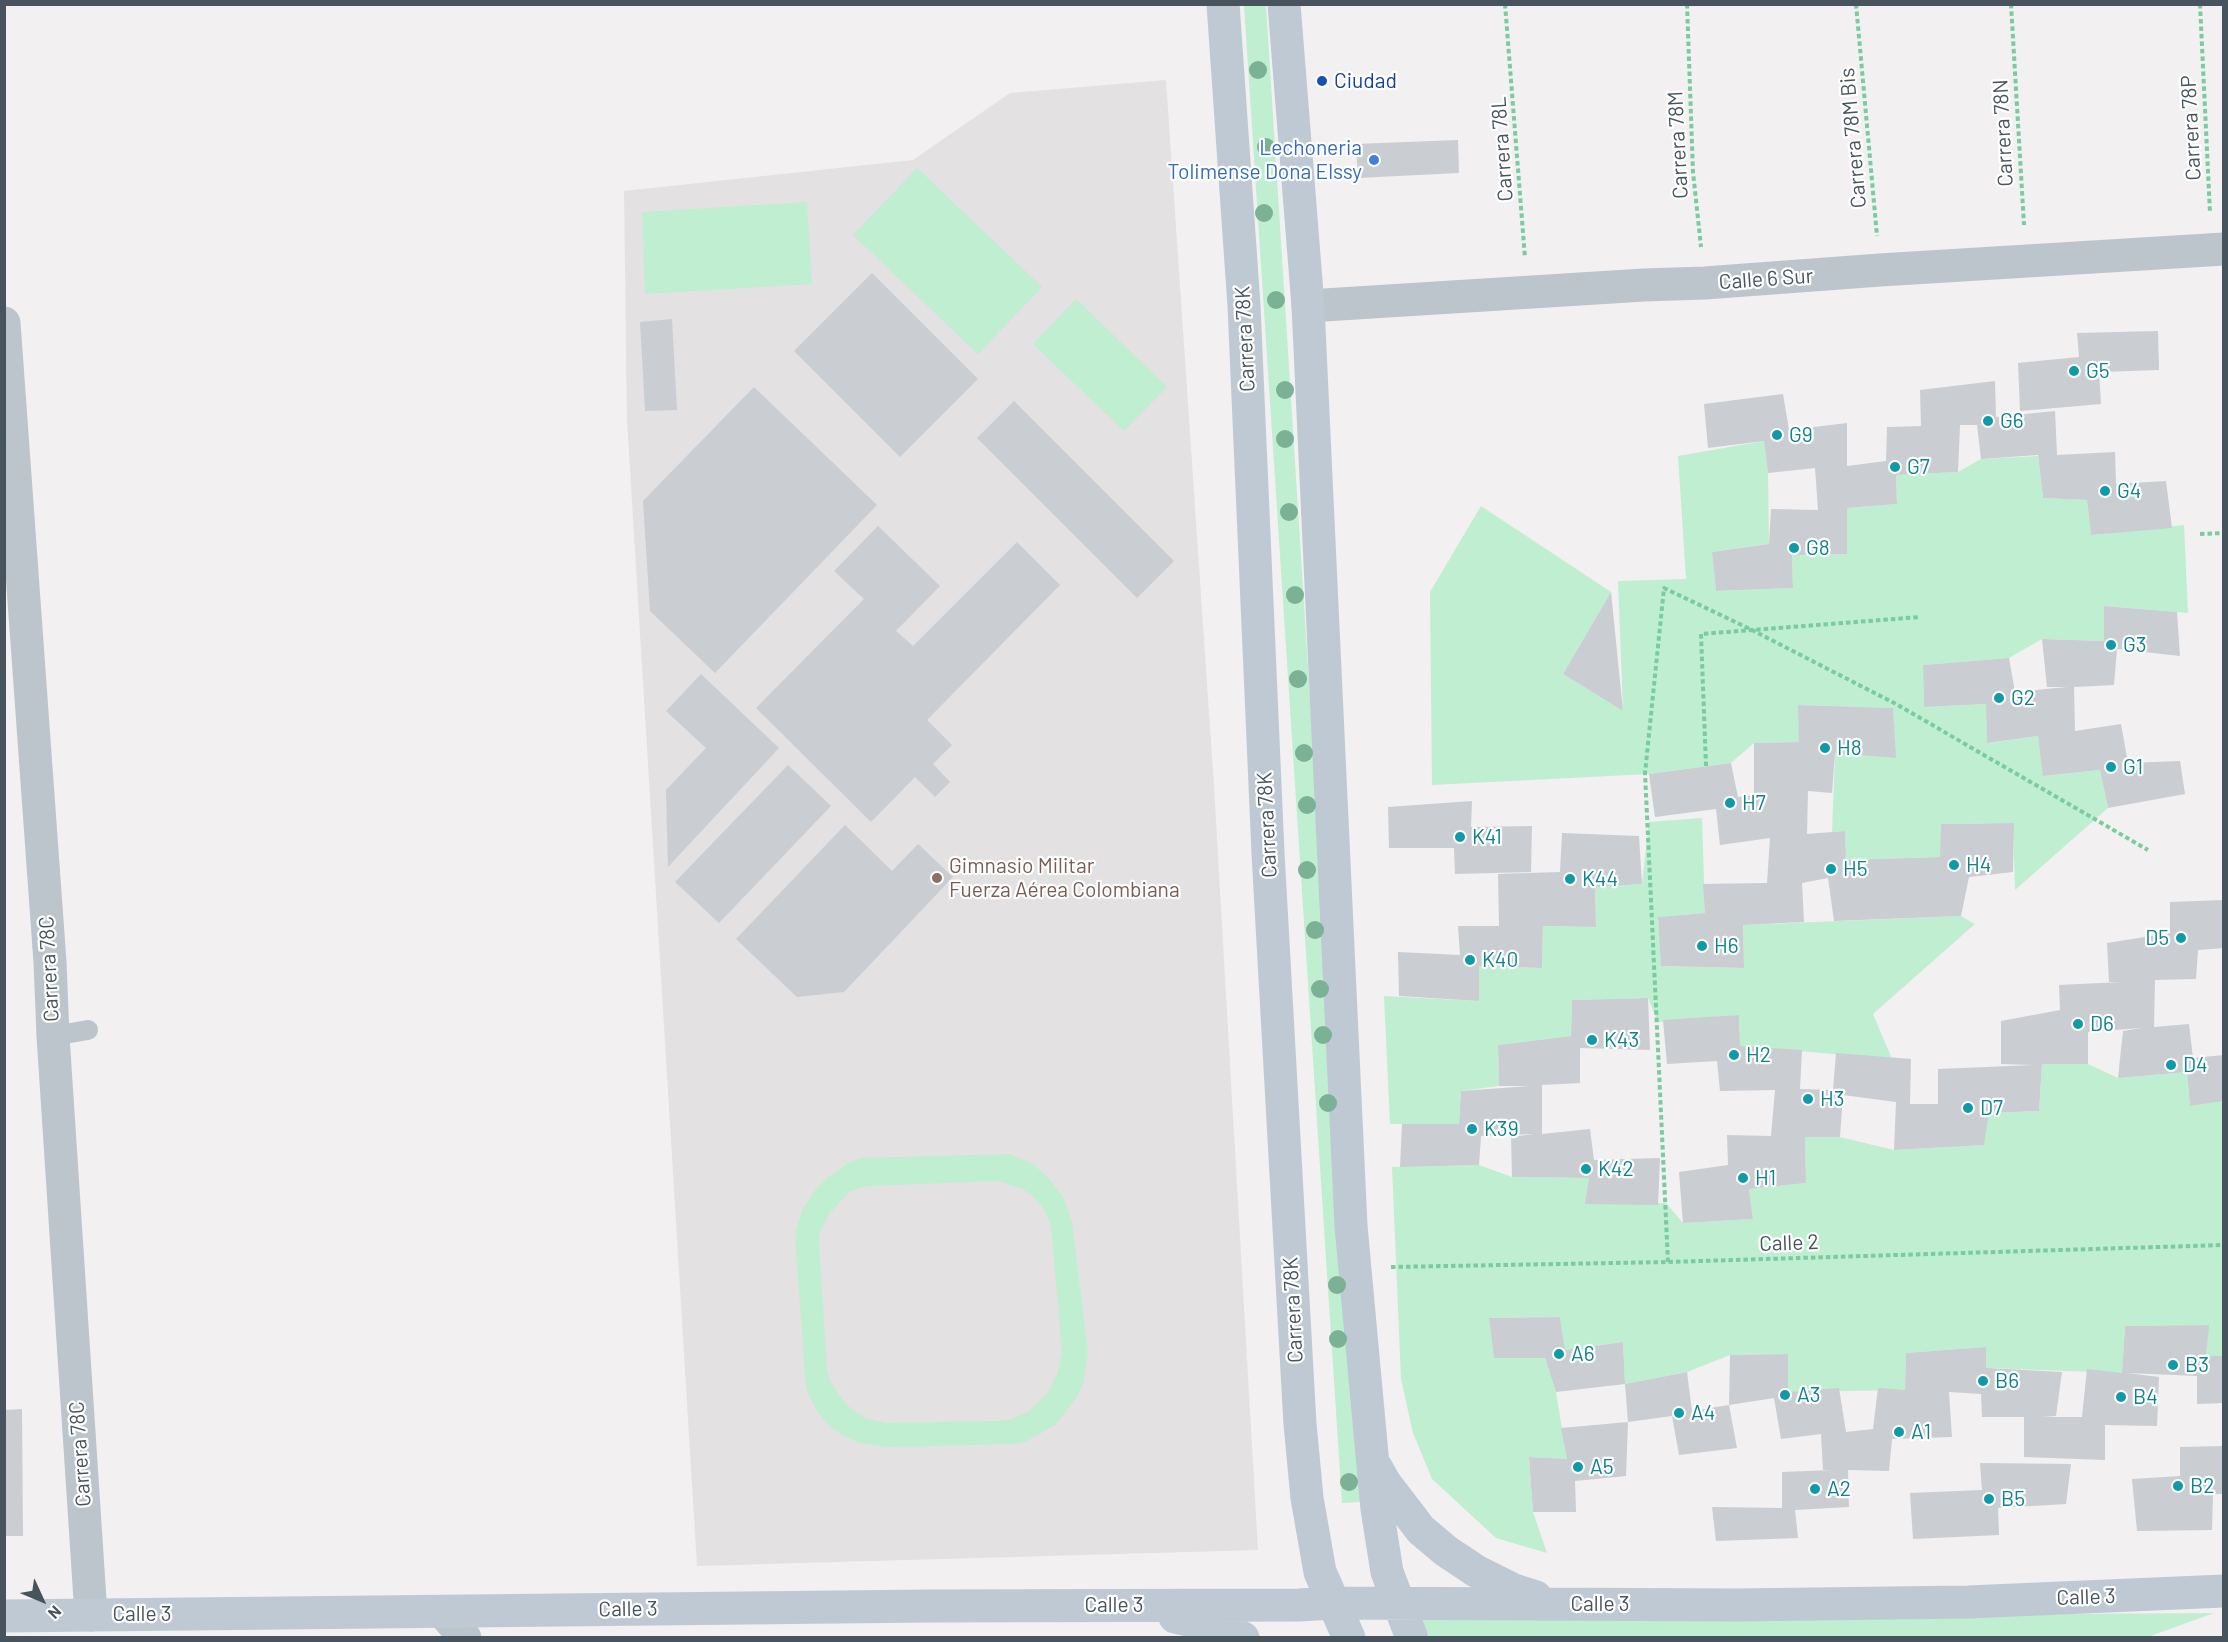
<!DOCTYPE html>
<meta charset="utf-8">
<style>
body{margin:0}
#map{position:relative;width:2228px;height:1642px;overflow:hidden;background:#f2f0f0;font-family:Barlow,sans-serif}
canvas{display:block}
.frame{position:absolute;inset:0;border:6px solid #48545d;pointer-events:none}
.north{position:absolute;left:12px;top:1570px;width:60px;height:60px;-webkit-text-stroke:4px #fff;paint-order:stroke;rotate:134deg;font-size:16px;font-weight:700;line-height:24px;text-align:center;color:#48545d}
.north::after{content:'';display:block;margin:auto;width:21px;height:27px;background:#48545d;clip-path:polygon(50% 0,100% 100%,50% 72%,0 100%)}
</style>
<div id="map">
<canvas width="2228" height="1642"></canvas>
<div class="frame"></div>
<div class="north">N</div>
</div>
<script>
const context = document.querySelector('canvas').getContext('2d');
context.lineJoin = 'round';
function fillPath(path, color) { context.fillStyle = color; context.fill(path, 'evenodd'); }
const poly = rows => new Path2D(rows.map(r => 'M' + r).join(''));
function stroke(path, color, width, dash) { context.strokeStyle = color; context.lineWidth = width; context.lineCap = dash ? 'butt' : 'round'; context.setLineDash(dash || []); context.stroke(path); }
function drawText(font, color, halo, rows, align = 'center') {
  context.font = font + ' Barlow,sans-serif'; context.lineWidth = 4.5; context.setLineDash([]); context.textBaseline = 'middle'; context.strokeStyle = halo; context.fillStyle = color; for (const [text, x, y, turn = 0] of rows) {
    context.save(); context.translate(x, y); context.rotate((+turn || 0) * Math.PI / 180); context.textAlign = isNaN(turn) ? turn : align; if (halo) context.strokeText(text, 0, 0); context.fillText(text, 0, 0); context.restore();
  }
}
fillPath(poly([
 [1166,80,1214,787,1258,1550,697,1566,627,420,624,191,913,160,1010,93]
]), '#e3e1e2');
fillPath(poly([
 [1244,5,1266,5,1361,1502,1342,1503],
 [917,168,1042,287,978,354,853,235],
 [807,202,812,284,645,294,642,212],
 [1076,299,1167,387,1124,431,1033,344],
 [1764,441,1768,473,1769,544,1712,552,1716,591,1793,588,1792,555,1847,554,1847,508,1897,504,1896,475,1958,472,1981,459,2038,456,2043,498,2087,500,2091,535,2184,525,2188,613,2105,606,2104,641,2042,639,2009,658,1923,665,1924,707,1986,704,1988,743,2038,736,2044,776,2100,770,2108,808,2015,890,2013,823,1942,824,1940,857,1846,860,1845,831,1832,832,1835,753,1895,757,1893,708,1799,705,1799,742,1754,743,1731,763,1649,774,1432,785,1430,592,1481,506,1611,592,1563,674,1623,711,1618,581,1686,579,1678,456],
 [1702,818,1705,913,1658,917,1662,966,1744,968,1743,925,1961,916,1975,924,1873,1014,1892,1059,1740,1046,1739,1015,1658,1022,1648,998,1572,1000,1571,1036,1498,1045,1499,1086,1461,1091,1459,1124,1390,1124,1384,996,1479,1001,1479,966,1542,968,1543,926,1596,927,1595,887,1642,884,1649,822],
 [2042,1064,2088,1064,2118,1078,2187,1072,2190,1106,2223,1101,2223,1356,2206,1356,2208,1325,2125,1326,2122,1373,1986,1368,1986,1347,1906,1353,1905,1390,1788,1392,1788,1354,1730,1355,1687,1372,1625,1384,1623,1342,1565,1350,1560,1317,1489,1318,1494,1358,1545,1358,1556,1392,1567,1459,1529,1457,1533,1512,1547,1553,1496,1538,1432,1479,1413,1433,1401,1379,1392,1167,1479,1165,1512,1177,1589,1178,1586,1204,1666,1203,1683,1223,1753,1219,1749,1189,1806,1183,1805,1137,1840,1137,1894,1150,1983,1145,1989,1113,2039,1111],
 [1009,1154,1033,1164,1050,1180,1064,1199,1072,1222,1088,1352,1084,1382,1076,1398,1055,1425,1027,1441,1013,1444,888,1447,860,1443,846,1437,833,1429,822,1418,813,1404,807,1391,805,1378,795,1234,803,1208,817,1188,827,1178,848,1163,860,1158],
 [1000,1181,1023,1189,1035,1198,1045,1211,1051,1226,1062,1351,1057,1374,1047,1394,1029,1411,1009,1420,999,1421,886,1423,865,1418,856,1412,848,1406,837,1392,830,1381,827,1370,819,1242,820,1232,829,1214,850,1191,867,1186],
 [2214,1613,2145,1638,1430,1638,1422,1618]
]), '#c0eed1');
fillPath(poly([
 [1458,140,1459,173,1358,178,1356,144],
 [872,273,978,379,900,457,794,351],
 [672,319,677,410,645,411,640,322],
 [2158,331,2159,370,2099,372,2101,404,2020,411,2018,363,2079,357,2077,333],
 [1995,381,1996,417,2055,411,2057,455,2115,452,2116,484,2166,481,2172,528,2091,535,2087,500,2043,498,2038,455,1981,459,1977,425,1960,425,1958,472,1896,475,1897,504,1847,508,1847,554,1792,555,1793,588,1716,591,1712,552,1769,544,1771,509,1818,510,1815,468,1768,473,1764,441,1708,448,1704,404,1783,394,1789,430,1847,423,1847,466,1886,461,1887,427,1921,426,1920,390],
 [754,387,877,505,715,673,650,611,643,501],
 [1014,401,1174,561,1137,598,977,438],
 [878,526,940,586,896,631,913,646,1017,542,1060,585,927,720,952,745,933,764,950,782,935,797,915,777,871,822,756,708,864,599,834,571],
 [1611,592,1623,711,1563,674],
 [2104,606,2177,612,2180,656,2117,649,2114,685,2074,687,2075,731,2121,724,2128,763,2180,761,2185,794,2108,808,2100,770,2043,776,2038,736,1987,743,1986,704,1924,707,1923,665,2009,658,2015,692,2067,687,2047,687,2042,639,2104,641],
 [701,674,779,748,668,867,666,790,706,748,666,711],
 [1798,705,1893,708,1896,758,1835,753,1832,793,1808,791,1807,834,1845,831,1846,860,1940,857,1941,824,2014,823,2013,872,1969,877,1961,916,1834,921,1828,878,1802,883,1804,922,1743,925,1744,968,1661,966,1658,917,1705,913,1703,884,1767,883,1770,838,1720,845,1716,809,1655,817,1649,774,1731,763,1738,797,1754,795,1754,743,1799,742],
 [788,765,831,806,719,923,675,882],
 [1472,801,1471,827,1532,826,1531,872,1455,874,1454,848,1389,848,1388,807],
 [845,825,892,871,918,844,953,877,844,992,797,997,736,939],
 [1562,833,1639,836,1642,884,1595,887,1596,927,1543,926,1542,968,1479,966,1479,1001,1399,996,1398,952,1460,955,1458,926,1499,926,1498,874,1560,872],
 [2224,900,2224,948,2198,950,2196,979,2155,980,2154,1027,2189,1024,2193,1058,2224,1055,2224,1101,2190,1106,2187,1072,2118,1078,2123,1031,2141,1028,2088,1032,2088,1064,2042,1064,2039,1111,1989,1113,1984,1145,1894,1150,1896,1102,1843,1095,1840,1137,1805,1137,1806,1183,1749,1189,1753,1219,1683,1223,1679,1172,1728,1165,1727,1135,1771,1136,1775,1090,1720,1091,1717,1061,1667,1064,1663,1020,1739,1015,1740,1046,1802,1050,1800,1089,1833,1090,1836,1053,1911,1059,1910,1104,1938,1104,1938,1069,2035,1065,2001,1064,2001,1021,2060,1010,2059,985,2122,982,2109,982,2107,943,2170,933,2170,902],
 [1648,998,1650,1050,1580,1048,1580,1083,1542,1085,1542,1134,1590,1129,1594,1160,1660,1158,1658,1205,1585,1204,1589,1178,1512,1177,1511,1137,1534,1134,1481,1136,1479,1165,1400,1167,1402,1124,1459,1124,1461,1091,1530,1086,1499,1086,1498,1045,1571,1036,1572,1000],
 [1560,1317,1565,1350,1623,1342,1625,1384,1556,1392,1545,1358,1494,1358,1489,1318],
 [2209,1325,2206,1356,2224,1356,2224,1403,2197,1404,2197,1376,2127,1373,2159,1377,2157,1426,2105,1425,2105,1460,2024,1457,2024,1417,1982,1417,1981,1394,1949,1392,1952,1437,1892,1439,1889,1471,1848,1470,1849,1507,1795,1510,1798,1538,1716,1541,1712,1507,1782,1508,1782,1472,1833,1470,1823,1470,1821,1434,1781,1439,1774,1398,1729,1405,1737,1448,1679,1455,1672,1416,1628,1422,1626,1476,1575,1481,1576,1512,1533,1512,1529,1457,1567,1459,1561,1428,1628,1422,1625,1384,1687,1372,1692,1411,1729,1405,1730,1355,1788,1354,1788,1392,1839,1388,1846,1432,1873,1429,1878,1388,1905,1390,1906,1353,1986,1347,1986,1368,2062,1372,2056,1416,2042,1417,2082,1417,2087,1369,2122,1373,2125,1326],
 [22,1409,23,1536,4,1536,4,1410],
 [2224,1446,2224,1494,2213,1494,2212,1530,2137,1531,2132,1479,2180,1476,2180,1447],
 [1980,1463,2071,1464,2066,1504,1998,1508,1999,1535,1913,1539,1910,1493,1982,1490]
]), '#cacdd2');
stroke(poly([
 [1505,4,1525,258],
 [1687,4,1693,172,1701,247],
 [1856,4,1877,236],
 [2011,4,2024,225],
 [2200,4,2210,213],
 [2200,534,2224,533],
 [1706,766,1701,634,1920,617],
 [1668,1262,1645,773,1664,588,1750,629,1896,704,2148,850],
 [1391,1267,1668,1262,2224,1245]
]), '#79cba0', 4, [4.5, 3]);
stroke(poly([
 [53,1036,88,1030]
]), '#bcc5cc', 20);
stroke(poly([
 [1308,306,1644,285,1705,283,1880,270,2224,249],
 [4,323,50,962,53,1036,91,1615],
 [443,1612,465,1638]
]), '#bcc5cc', 33);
stroke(poly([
 [1223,4,1244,306,1268,853,1300,1424,1307,1498,1320,1572,1349,1638],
 [1284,4,1308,306,1351,1226,1377,1509,1387,1572,1412,1638],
 [1376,1467,1385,1483,1421,1530,1446,1551,1476,1571,1514,1590,1536,1597],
 [4,1616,930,1606,1299,1605,1334,1603,1737,1605,1968,1602,2224,1591],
 [1175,1617,1209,1625,1243,1638]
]), '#bec9d3', 33);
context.fillStyle = '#7bb194';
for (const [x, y] of [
 [1258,70],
 [1266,147],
 [1264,213],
 [1276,300],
 [1285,390],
 [1285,439],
 [1289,512],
 [1295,595],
 [1298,679],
 [1304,753],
 [1307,805],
 [1307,870],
 [1315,930],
 [1320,989],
 [1323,1035],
 [1328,1103],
 [1337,1285],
 [1338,1339],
 [1349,1482]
]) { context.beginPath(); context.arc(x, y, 9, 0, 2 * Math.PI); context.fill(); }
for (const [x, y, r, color] of [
 [1322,81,6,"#1a4fb4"],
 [1374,160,6,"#3f7fe0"],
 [2074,371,6,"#0f9aa8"],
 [1988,421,6,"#0f9aa8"],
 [1777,435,6,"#0f9aa8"],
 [1895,467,6,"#0f9aa8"],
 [2105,491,6,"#0f9aa8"],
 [1794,548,6,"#0f9aa8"],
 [2111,645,6,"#0f9aa8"],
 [1999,698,6,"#0f9aa8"],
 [1825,748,6,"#0f9aa8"],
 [2111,767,6,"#0f9aa8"],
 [1730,803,6,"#0f9aa8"],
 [1460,837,6,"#0f9aa8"],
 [1954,865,6,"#0f9aa8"],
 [1831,869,6,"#0f9aa8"],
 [937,878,6,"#8d6e63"],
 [1570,879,6,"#0f9aa8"],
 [2181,938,6,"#0f9aa8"],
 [1702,946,6,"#0f9aa8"],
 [1470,960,6,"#0f9aa8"],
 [2078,1024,6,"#0f9aa8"],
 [1592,1040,6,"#0f9aa8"],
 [1734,1055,6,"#0f9aa8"],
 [2171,1065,6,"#0f9aa8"],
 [1808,1099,6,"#0f9aa8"],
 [1968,1108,6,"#0f9aa8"],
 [1472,1129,6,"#0f9aa8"],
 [1586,1169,6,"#0f9aa8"],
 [1743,1178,6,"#0f9aa8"],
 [1559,1354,6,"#0f9aa8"],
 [2173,1365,6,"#0f9aa8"],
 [1983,1381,6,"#0f9aa8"],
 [1785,1395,6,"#0f9aa8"],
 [2121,1397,6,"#0f9aa8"],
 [1679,1413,6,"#0f9aa8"],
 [1899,1432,6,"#0f9aa8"],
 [1578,1467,6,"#0f9aa8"],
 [2178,1486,6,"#0f9aa8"],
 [1815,1489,6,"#0f9aa8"],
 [1989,1499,6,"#0f9aa8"]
]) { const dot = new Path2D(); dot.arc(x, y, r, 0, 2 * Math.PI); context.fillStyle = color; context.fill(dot); stroke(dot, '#fff', 2); }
drawText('21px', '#164399', '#fff', [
 ["Ciudad",1334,81]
], 'left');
drawText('21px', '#48545d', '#fff', [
 ["Carrera 78P",2191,128,-93],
 ["Carrera 78N",2003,133,-93],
 ["Carrera 78M Bis",1853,138,-95],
 ["Carrera 78M",1678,145,-93],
 ["Carrera 78L",1502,149,-94],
 ["Calle 6 Sur",1766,279,-4],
 ["Carrera 78K",1245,339,-93],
 ["Carrera 78K",1267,825,-93],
 ["Carrera 78C",49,969,-93],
 ["Calle 2",1789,1243,-2],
 ["Carrera 78K",1293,1310,-93],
 ["Carrera 78C",80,1454,-94],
 ["Calle 3",2086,1597,-2],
 ["Calle 3",1600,1604],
 ["Calle 3",1114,1605],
 ["Calle 3",628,1609,-1],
 ["Calle 3",142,1614]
]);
drawText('21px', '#366cbe', '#fff', [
 ["Lechoneria",1362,148],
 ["Tolimense Dona Elssy",1362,172]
], 'right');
drawText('21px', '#0d838f', '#fff', [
 ["G5",2086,371],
 ["G6",2000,421],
 ["G9",1789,435],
 ["G7",1907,467],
 ["G4",2117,491],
 ["G8",1806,548],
 ["G3",2123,645],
 ["G2",2011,698],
 ["H8",1837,748],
 ["G1",2123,767],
 ["H7",1742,803],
 ["K41",1472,837],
 ["H4",1966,865],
 ["H5",1843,869],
 ["K44",1582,879],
 ["D5",2169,938,"right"],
 ["H6",1714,946],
 ["K40",1482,960],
 ["D6",2090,1024],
 ["K43",1604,1040],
 ["H2",1746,1055],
 ["D4",2183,1065],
 ["H3",1820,1099],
 ["D7",1980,1108],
 ["K39",1484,1129],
 ["K42",1598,1169],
 ["H1",1755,1178],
 ["A6",1571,1354],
 ["B3",2185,1365],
 ["B6",1995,1381],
 ["A3",1797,1395],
 ["B4",2133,1397],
 ["A4",1691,1413],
 ["A1",1911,1432],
 ["A5",1590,1467],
 ["B2",2190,1486],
 ["A2",1827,1489],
 ["B5",2001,1499]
], 'left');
drawText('21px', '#785e54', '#fff', [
 ["Gimnasio Militar",949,866],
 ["Fuerza Aérea Colombiana",949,890]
], 'left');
</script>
